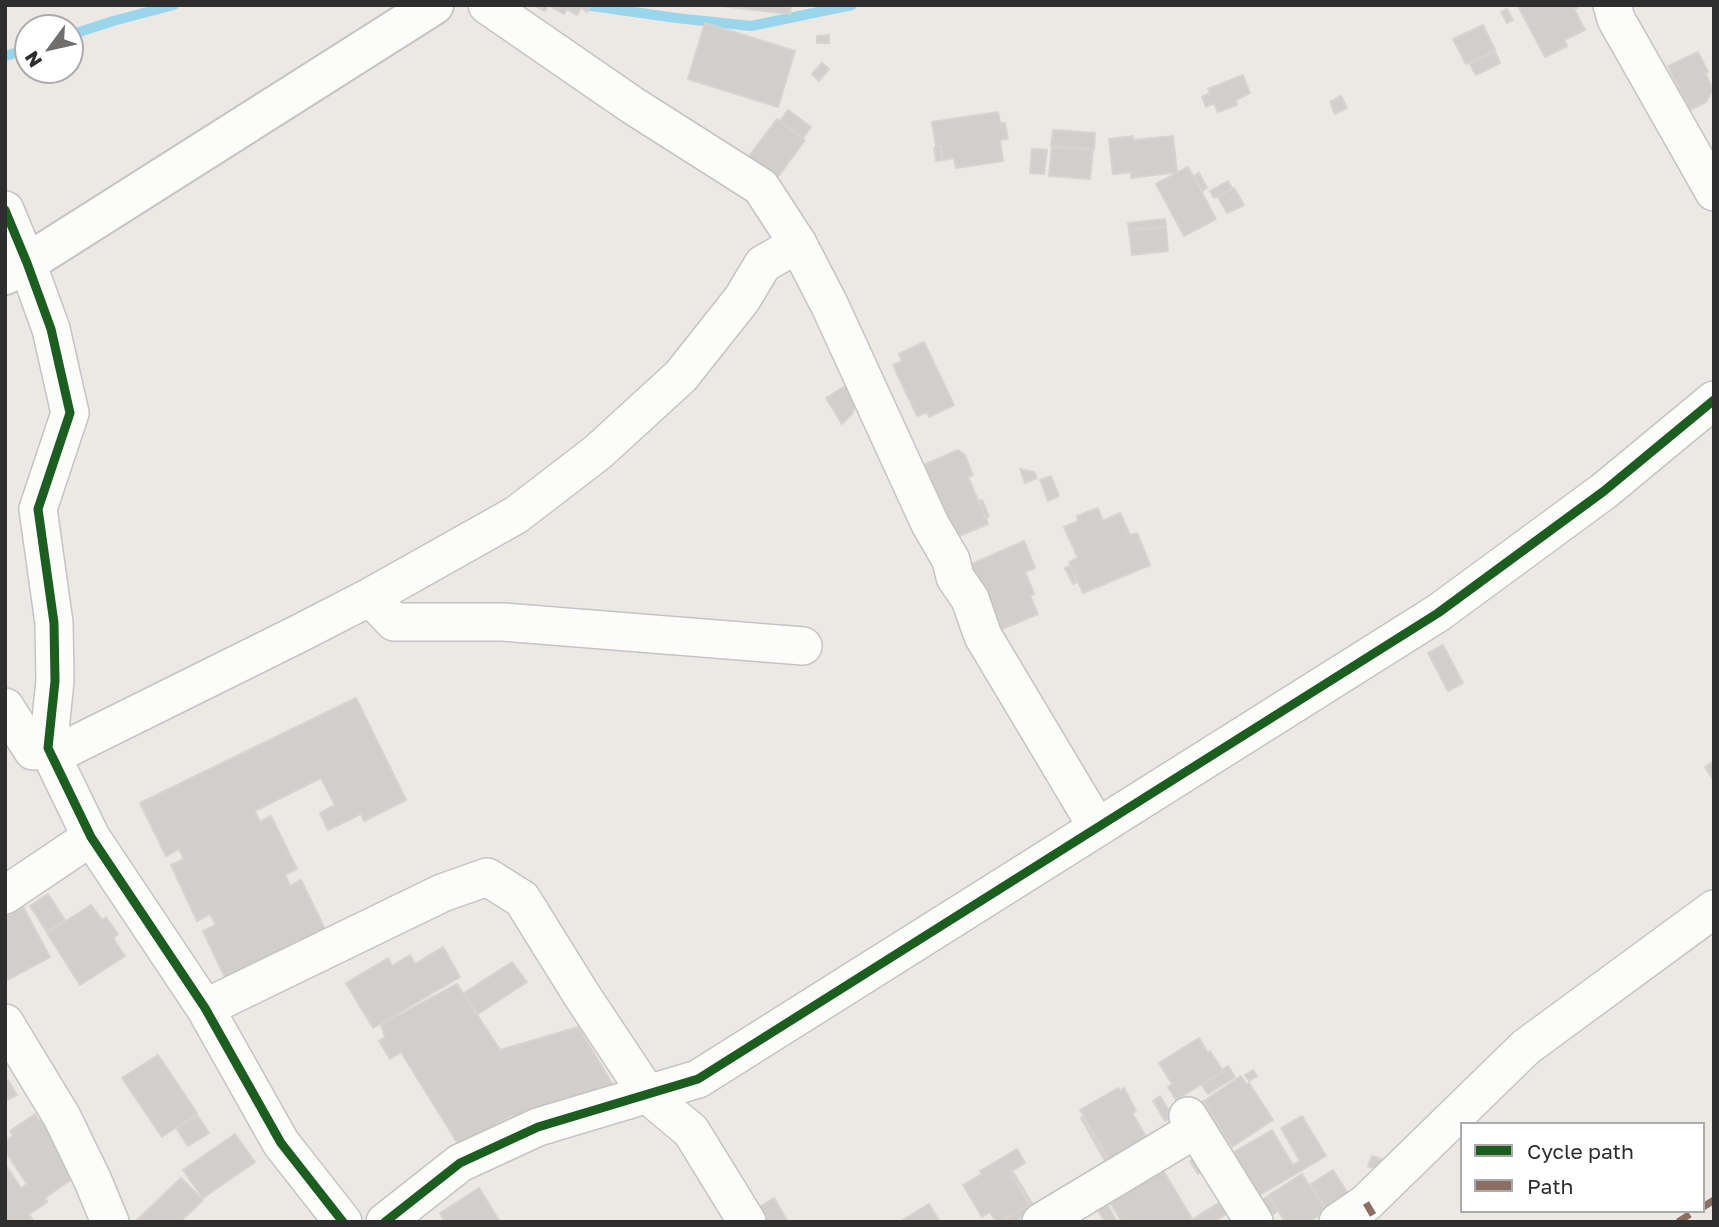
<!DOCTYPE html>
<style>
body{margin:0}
#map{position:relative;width:1719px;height:1227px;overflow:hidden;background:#ece8e4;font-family:"Golos Text",sans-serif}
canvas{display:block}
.frame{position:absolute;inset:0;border:7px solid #2e2e2e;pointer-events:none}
.legend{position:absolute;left:1460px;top:1122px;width:245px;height:91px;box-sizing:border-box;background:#fff;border:2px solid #ababab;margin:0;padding:9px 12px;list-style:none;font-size:21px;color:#2e2e2e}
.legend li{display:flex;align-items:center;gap:14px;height:35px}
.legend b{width:35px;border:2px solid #ababab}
.north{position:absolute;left:14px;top:14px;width:70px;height:70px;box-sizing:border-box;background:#fff;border:2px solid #ababab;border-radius:50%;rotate:237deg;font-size:19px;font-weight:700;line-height:28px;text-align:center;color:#2e2e2e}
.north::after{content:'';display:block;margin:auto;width:24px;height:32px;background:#706f6e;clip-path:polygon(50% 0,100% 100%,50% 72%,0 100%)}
</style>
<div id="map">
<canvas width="1719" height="1227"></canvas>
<div class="frame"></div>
<ul class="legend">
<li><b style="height:9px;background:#1b5e20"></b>Cycle path</li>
<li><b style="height:9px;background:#8d6e63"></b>Path</li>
</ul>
<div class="north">N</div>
</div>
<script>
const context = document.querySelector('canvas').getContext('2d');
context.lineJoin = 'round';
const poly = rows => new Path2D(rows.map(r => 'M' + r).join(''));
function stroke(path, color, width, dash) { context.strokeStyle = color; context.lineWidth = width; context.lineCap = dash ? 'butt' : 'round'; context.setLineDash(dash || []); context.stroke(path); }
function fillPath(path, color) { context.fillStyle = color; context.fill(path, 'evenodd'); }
stroke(poly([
 [585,5,676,18,751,26,852,5],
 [70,35,113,21,174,5],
 [5,56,28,49]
]), '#99d6ec', 10);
const building = poly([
 [534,5,591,5,587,12,581,8,577,15,567,9,564,14,548,5,545,11,534,5],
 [713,5,791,5,790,14,713,5],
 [1521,5,1577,5,1578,8,1574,9,1585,30,1564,40,1567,46,1545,57,1518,6,1521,5],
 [1507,9,1513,20,1507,23,1501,12,1507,9],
 [705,23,795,51,778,107,688,79,705,23],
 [1483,25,1495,50,1466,64,1453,39,1483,25],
 [829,35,829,43,817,43,817,36,829,35],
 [1495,52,1500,63,1476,75,1470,64,1495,52],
 [1698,52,1708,72,1705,73,1713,89,1706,102,1690,110,1668,66,1698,52],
 [822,63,829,69,819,81,812,74,822,63],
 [1243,75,1250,93,1236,100,1237,105,1218,112,1214,103,1206,107,1202,97,1210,93,1208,89,1243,75],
 [1341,96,1347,108,1335,114,1330,102,1341,96],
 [788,110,811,127,803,138,780,121,788,110],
 [998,112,1000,123,1005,123,1008,139,1000,140,1003,161,956,168,954,158,943,160,941,146,936,146,932,122,998,112],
 [777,119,805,140,777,178,749,156,777,119],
 [1053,130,1095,133,1094,149,1051,146,1053,130],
 [1133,136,1134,140,1173,136,1177,172,1131,178,1131,172,1113,174,1109,139,1133,136],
 [940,146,942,160,936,161,934,148,940,146],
 [1052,147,1093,150,1090,179,1049,176,1052,147],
 [1032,149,1047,150,1044,174,1030,173,1032,149],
 [1188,167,1216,219,1184,236,1156,184,1188,167],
 [1199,173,1207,188,1202,191,1194,176,1199,173],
 [1228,181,1232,189,1214,198,1210,191,1228,181],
 [1234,188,1244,205,1227,213,1218,197,1234,188],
 [1165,219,1166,226,1129,230,1128,223,1165,219],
 [1166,227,1168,251,1132,255,1129,231,1166,227],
 [924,342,954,405,929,417,927,412,917,416,893,365,902,361,899,354,924,342],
 [847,385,857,401,852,414,842,424,826,398,847,385],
 [958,450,965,455,973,475,968,477,988,524,947,541,917,468,958,450],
 [1020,469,1034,472,1037,478,1025,483,1020,469],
 [1051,476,1059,496,1048,501,1040,480,1051,476],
 [982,500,989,517,986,518,979,501,982,500],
 [1098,508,1103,521,1120,513,1130,535,1137,533,1150,565,1083,593,1069,562,1078,558,1064,527,1078,521,1077,516,1098,508],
 [1024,541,1035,568,1025,572,1034,594,1030,596,1038,614,997,631,965,567,1024,541],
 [1070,566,1077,582,1073,584,1065,568,1070,566],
 [1443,645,1463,683,1448,691,1428,653,1443,645],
 [356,698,406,800,364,821,361,814,328,830,320,813,335,805,321,778,255,811,260,822,271,816,297,869,285,875,290,886,301,880,328,935,228,984,203,931,216,925,210,914,197,921,171,865,184,859,179,849,166,856,140,803,356,698],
 [1714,761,1714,781,1705,767,1714,761],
 [48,894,65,920,47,932,30,906,48,894],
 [91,905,102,920,106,917,118,934,113,938,125,956,80,985,47,933,91,905],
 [23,907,50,957,5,981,5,917,23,907],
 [443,947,460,977,373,1028,346,983,388,958,392,966,410,955,415,964,443,947],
 [512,962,527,982,478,1014,464,993,512,962],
 [457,984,500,1050,578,1027,615,1088,514,1120,512,1115,460,1147,401,1052,390,1059,379,1041,385,1037,381,1025,457,984],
 [1199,1038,1208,1053,1210,1051,1223,1071,1176,1100,1168,1087,1172,1084,1159,1063,1199,1038],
 [158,1055,197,1113,162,1137,122,1078,158,1055],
 [1228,1066,1235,1077,1208,1094,1202,1085,1224,1071,1223,1069,1228,1066],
 [1253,1070,1257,1076,1249,1081,1245,1075,1253,1070],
 [1241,1076,1247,1085,1249,1083,1273,1120,1232,1147,1204,1101,1241,1076],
 [8,1080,17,1095,5,1101,5,1081,8,1080],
 [1118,1088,1120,1091,1124,1088,1136,1111,1132,1113,1148,1140,1111,1162,1080,1110,1118,1088],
 [1160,1096,1172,1116,1165,1121,1153,1101,1160,1096],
 [1203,1101,1225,1136,1216,1142,1195,1106,1203,1101],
 [35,1114,39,1121,43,1118,76,1169,69,1174,72,1179,45,1198,47,1202,29,1214,34,1222,5,1222,5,1164,21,1188,27,1184,5,1151,5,1141,13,1136,10,1131,35,1114],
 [197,1115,209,1133,188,1146,177,1129,197,1115],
 [1302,1116,1326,1156,1251,1200,1227,1160,1235,1155,1234,1152,1272,1130,1293,1165,1300,1161,1281,1128,1302,1116],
 [1083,1117,1109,1162,1107,1164,1081,1118,1083,1117],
 [235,1134,255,1162,203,1198,183,1170,235,1134],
 [1017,1149,1025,1163,1010,1172,1029,1205,999,1222,996,1222,990,1212,982,1217,963,1185,982,1174,980,1171,1017,1149],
 [1197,1156,1205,1169,1198,1174,1190,1161,1197,1156],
 [1372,1156,1382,1159,1378,1170,1368,1166,1372,1156],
 [1158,1162,1194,1222,1122,1222,1105,1194,1158,1162],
 [1333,1170,1351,1198,1328,1212,1311,1184,1333,1170],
 [1013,1172,1032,1203,1030,1204,1011,1173,1013,1172],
 [1302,1174,1326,1211,1309,1222,1285,1222,1269,1195,1302,1174],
 [181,1178,203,1200,180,1222,135,1222,181,1178],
 [479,1188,500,1222,445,1222,440,1213,479,1188],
 [1268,1196,1278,1211,1263,1221,1253,1206,1268,1196],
 [1103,1197,1117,1222,1105,1222,1093,1203,1103,1197],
 [774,1198,788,1222,767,1222,758,1208,774,1198],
 [1225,1199,1232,1211,1213,1222,1195,1222,1193,1219,1225,1199],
 [929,1204,940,1222,899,1222,929,1204],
 [1027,1206,1031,1212,1014,1222,1001,1222,1027,1206]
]);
fillPath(building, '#d1cecb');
stroke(building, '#d7d4d0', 2);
const minor = poly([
 [487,5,632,105,761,187,798,244,830,306,930,524,951,560,955,577,970,599,983,636,1097,827],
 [1612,5,1616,19,1714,192],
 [5,210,27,263,51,329,70,413,38,509,54,623,55,681,48,748,91,837,205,1008,281,1143,343,1222],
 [370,597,394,622,503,622,803,646],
 [5,707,33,751],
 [52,756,300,633,370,597,516,515,598,452,681,376,742,299,763,264,798,244],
 [5,895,91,837],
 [205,1008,442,893,487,877,522,899,581,994,648,1095,691,1131,747,1222],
 [5,1023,62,1117,93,1181,110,1222],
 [1188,1116,1254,1222],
 [385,1222,460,1163,538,1127,698,1079,1438,613,1604,491,1714,400],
 [1041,1222,1196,1129],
 [1338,1222,1366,1203,1526,1047,1714,909]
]);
const tertiary = poly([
 [5,275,27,263,434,5]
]);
stroke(minor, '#c5c4c5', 40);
stroke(tertiary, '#c5c4c5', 42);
stroke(minor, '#fcfcfb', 37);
stroke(tertiary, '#fcfcfb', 38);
stroke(poly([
 [1366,1203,1377,1222],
 [1703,1207,1714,1200],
 [1678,1222,1695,1211]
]), '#8d6e63', 7, [14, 7]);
stroke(poly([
 [5,210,27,263,51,329,70,413,38,509,54,623,55,681,48,748,91,837,205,1008,281,1143,343,1222],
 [385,1222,460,1163,538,1127,698,1079,1438,613,1604,491,1714,400]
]), '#1b5e20', 9);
</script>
